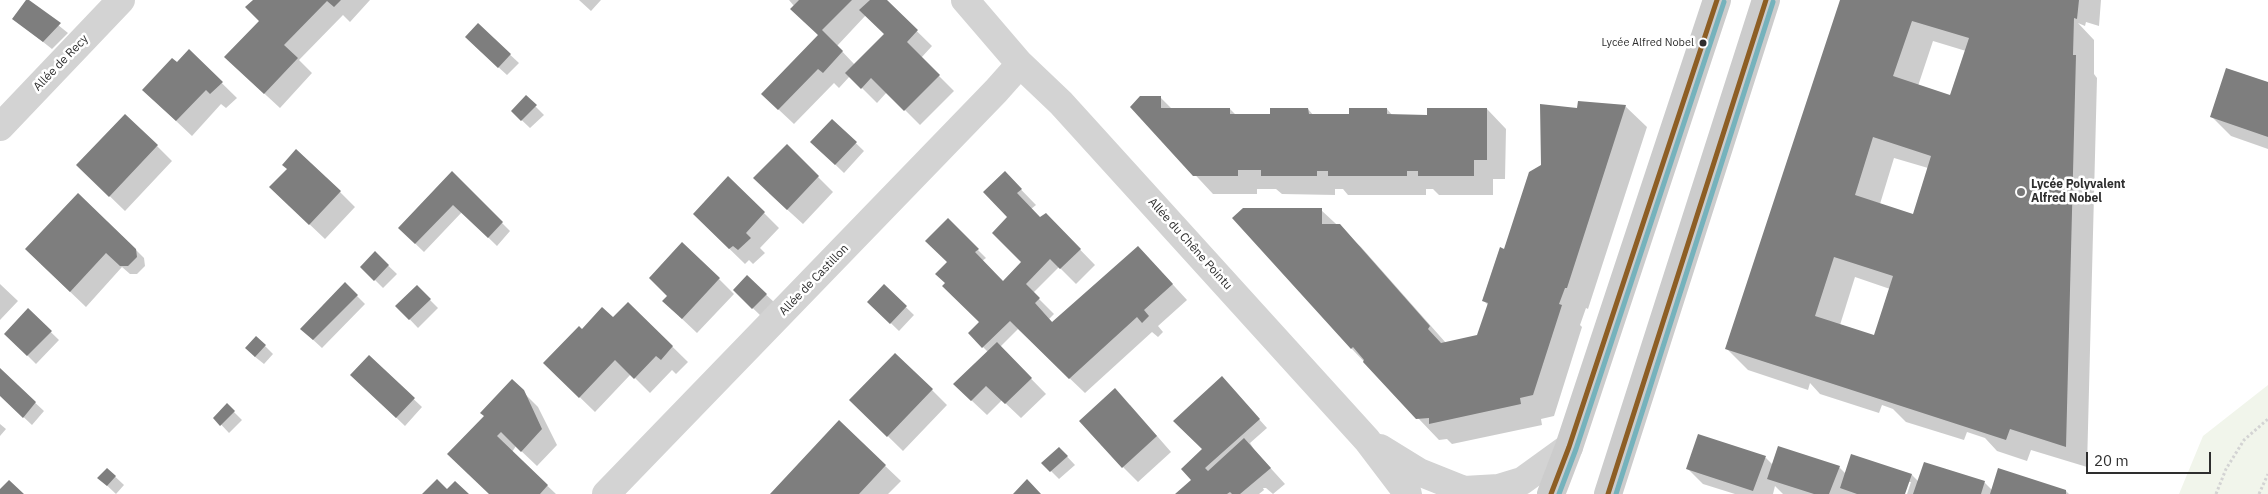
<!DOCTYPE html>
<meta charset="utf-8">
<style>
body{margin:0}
#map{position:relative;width:2268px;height:494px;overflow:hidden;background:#fff;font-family:"IBM Plex Sans",sans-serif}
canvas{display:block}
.scale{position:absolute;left:2086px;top:452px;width:125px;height:22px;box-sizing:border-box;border:2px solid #2e2e2e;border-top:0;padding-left:6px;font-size:15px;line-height:18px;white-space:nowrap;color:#2e2e2e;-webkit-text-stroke:4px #fff;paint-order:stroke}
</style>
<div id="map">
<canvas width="2268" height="494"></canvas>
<div class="scale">20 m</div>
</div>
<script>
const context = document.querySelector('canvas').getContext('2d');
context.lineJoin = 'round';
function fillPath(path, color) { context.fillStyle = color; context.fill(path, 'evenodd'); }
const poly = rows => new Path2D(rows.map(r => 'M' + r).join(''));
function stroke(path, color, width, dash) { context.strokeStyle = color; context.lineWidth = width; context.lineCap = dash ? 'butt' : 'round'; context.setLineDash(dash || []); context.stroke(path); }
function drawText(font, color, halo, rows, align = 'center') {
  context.font = font + ' "IBM Plex Sans",sans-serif'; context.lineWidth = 5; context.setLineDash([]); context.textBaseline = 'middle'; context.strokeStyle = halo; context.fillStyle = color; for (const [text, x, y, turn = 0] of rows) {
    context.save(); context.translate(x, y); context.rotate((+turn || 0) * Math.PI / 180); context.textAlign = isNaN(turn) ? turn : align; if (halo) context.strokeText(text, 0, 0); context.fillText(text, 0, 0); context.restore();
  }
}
fillPath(poly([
 [2268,385,2268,494,2179,494,2203,436]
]), '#f1f5eb');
fillPath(poly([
 [27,0,68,33,52,49,14,19],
 [254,0,370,0,350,22,343,15,299,60,312,73,280,108,241,72,261,21],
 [579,0,601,0,591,11],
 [789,0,885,0,932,46,921,58,954,91,920,125,887,92,877,103,850,76,839,88,834,83,794,124,778,109,819,36],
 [866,15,886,34,855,65,837,46],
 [1842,0,2101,0,2099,26,2086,22,2085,26,2078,23,2094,40,2094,74,2097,78,2087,467,2031,450,2027,461,1997,451,1985,438,1967,432,1964,440,1906,422,1893,409,1882,405,1879,413,1820,394,1810,383,1808,390,1748,370,1727,349],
 [1933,41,1966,51,1951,97,1918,86],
 [1894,158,1928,168,1914,215,1880,204],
 [1855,277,1890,289,1875,336,1840,325],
 [478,25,519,63,507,75,475,46],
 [189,51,237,98,226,108,221,104,192,136,159,105,177,64],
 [2268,84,2268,149,2231,136,2212,117],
 [526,97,544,115,530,128,512,111],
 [1161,98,1172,109,1230,109,1237,116,1271,116,1308,109,1314,116,1350,116,1387,109,1393,116,1428,116,1487,109,1506,129,1505,179,1493,179,1493,195,1439,195,1433,189,1426,189,1426,195,1348,195,1343,189,1335,189,1335,195,1282,194,1276,189,1257,189,1257,194,1213,194,1132,107],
 [1625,106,1647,127,1588,309,1586,308,1580,325,1582,327,1554,416,1541,419,1542,425,1452,444,1447,439,1439,440,1352,349,1233,218,1321,210,1361,247,1446,343,1478,336,1488,305,1483,300,1505,250,1543,166,1579,109],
 [832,120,864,151,844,173,812,142],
 [157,146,172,161,125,211,93,180],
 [787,146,833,192,803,224,769,193],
 [452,173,510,231,497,246,462,212,424,252,399,228],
 [1005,173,1036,205,1031,209,1040,219,1061,230,1095,265,1076,284,1059,267,1033,293,1054,314,1049,319,1053,323,1153,263,1187,300,1158,326,1163,332,1158,337,1152,332,1085,393,1018,329,1000,347,1046,394,1021,418,1002,400,987,415,970,399,988,352,969,333,981,322,946,284,949,262,948,220,986,258,982,261,1003,282,1039,250],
 [340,192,355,207,325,239,286,202],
 [764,213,779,228,760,248,765,253,753,264,749,260,745,264,709,229],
 [122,236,144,258,145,266,137,274,130,274,122,267,86,307,41,264],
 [375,253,397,274,383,288,362,267],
 [747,277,775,303,761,316,734,290],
 [719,279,734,294,697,333,679,316],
 [0,284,18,301,0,320],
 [345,284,365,304,322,348,310,337],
 [884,286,914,315,899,331,869,302],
 [417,287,438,308,418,328,397,306],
 [629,304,688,362,676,374,672,370,650,393,631,374,595,412,560,378,582,330,614,319],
 [28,310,59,340,36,364,6,334],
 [256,337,273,354,264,364,254,356],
 [369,357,422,407,405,426,360,383],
 [0,370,44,411,32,425,0,395],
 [1222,378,1267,428,1250,443,1255,451,1285,484,1273,494,1266,488,1263,488,1264,490,1259,494,1177,494,1193,480,1204,449],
 [512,381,538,407,557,445,537,466,516,446,512,452,556,494,490,494,485,416],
 [932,390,947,405,903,451,851,400],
 [227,405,242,420,229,433,215,418],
 [1130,405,1171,452,1138,482,1123,467],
 [839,422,901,481,888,494,771,494],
 [0,424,6,429,0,436],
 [1699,436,1766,458,1773,465,1839,467,1846,474,1852,455,1912,475,1919,482,1984,482,1992,490,2066,491,2069,494,1907,494,1911,482,1908,482,1904,494,1783,494,1775,486,1773,494,1735,494,1703,484,1688,469],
 [1059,448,1075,465,1059,479,1043,463],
 [107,469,124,485,116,494,99,478]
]), '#0003');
fillPath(poly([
 [26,0,29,0,61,23,43,42,12,19],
 [253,0,341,0,334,7,327,1,284,45,298,58,264,94,224,57,259,21,245,7],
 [799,0,852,0,822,30,843,51,823,73,818,69,778,110,761,94,818,35,790,9],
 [870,0,887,0,918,30,907,42,940,75,904,111,871,78,861,89,845,73,884,34,859,10],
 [1840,0,2079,0,2077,19,2074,18,2073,55,2076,55,2066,447,2010,429,2006,440,1725,349],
 [1912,21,1969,38,1950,95,1893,76],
 [1873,137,1931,156,1913,214,1855,195],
 [1834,257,1893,276,1874,335,1815,316],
 [478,23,511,54,498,68,465,37],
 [189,49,223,82,210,94,206,90,176,121,142,90,172,58,177,62],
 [2226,68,2268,82,2268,137,2210,117],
 [526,95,537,105,521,121,511,111],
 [1140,96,1161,96,1161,108,1230,108,1230,114,1270,114,1270,108,1308,108,1309,114,1349,114,1349,108,1387,108,1387,114,1427,115,1427,108,1487,108,1487,160,1474,160,1474,176,1418,176,1418,171,1407,171,1407,176,1328,176,1328,171,1317,171,1317,176,1261,176,1261,170,1238,170,1238,176,1193,176,1130,107],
 [1578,101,1626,105,1567,288,1565,288,1559,304,1562,305,1533,395,1520,398,1521,404,1429,424,1429,418,1416,419,1363,362,1364,360,1353,347,1351,349,1232,218,1243,208,1322,208,1322,224,1340,224,1430,326,1428,329,1441,343,1477,335,1488,303,1482,301,1500,247,1504,249,1529,172,1541,165,1540,104,1577,108],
 [125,114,158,145,109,197,76,165],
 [832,119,857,142,835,165,810,142],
 [787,144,819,176,787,210,753,178],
 [296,149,341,191,309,225,269,187,287,169,282,165],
 [452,171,503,222,488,238,453,205,415,244,398,228],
 [1005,171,1022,189,1017,193,1040,217,1046,213,1081,249,1060,269,1050,259,1026,284,1040,298,1035,303,1052,322,1138,246,1173,284,1144,310,1149,316,1142,323,1137,317,1069,379,1010,321,982,348,968,333,979,322,942,286,945,283,935,274,947,262,925,241,948,218,979,249,975,252,1003,281,1021,262,992,233,1007,217,983,192],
 [728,176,765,212,746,233,751,238,738,250,733,246,729,249,693,214],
 [78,193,136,249,137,257,128,266,120,266,106,253,70,292,25,249],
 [682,242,720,278,682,319,662,301,667,296,649,278],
 [375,251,389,265,374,281,360,267],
 [747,275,767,294,752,309,733,290],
 [345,282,358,295,313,340,300,329],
 [884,284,907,306,890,324,867,302],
 [417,285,431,299,409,320,395,306],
 [628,302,673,346,661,360,656,356,634,379,615,360,579,398,543,363,579,326,582,329,602,307,613,317],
 [28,308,52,331,27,356,4,334],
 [256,336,266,345,255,357,245,348],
 [997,342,1032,378,1005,404,986,386,971,401,953,384],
 [895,353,933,389,887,437,849,400],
 [369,355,415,398,396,418,350,375],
 [0,368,36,402,23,418,0,396],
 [1222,376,1260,419,1205,468,1208,471,1244,438,1271,468,1240,494,1232,494,1230,492,1227,494,1175,494,1191,480,1181,469,1202,449,1173,421],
 [512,379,524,390,542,429,521,452,501,432,497,436,548,485,540,494,489,494,447,454,484,416,480,413],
 [1115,388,1157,436,1122,468,1079,421],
 [227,403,235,411,220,426,213,418],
 [839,420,886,465,859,494,770,494],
 [1698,434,1766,456,1753,491,1686,469],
 [1778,446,1840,466,1829,494,1814,494,1767,479],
 [1059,447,1068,456,1050,472,1041,463],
 [1851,454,1912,474,1905,494,1857,494,1840,488],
 [1924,462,1985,481,1981,494,1913,494],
 [107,468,116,476,107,486,97,478],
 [1998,468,2066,490,2066,494,1990,494],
 [437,479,447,489,455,481,469,494,422,494],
 [1027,479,1041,494,1013,494],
 [9,480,24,494,0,494,0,489]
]), '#7e7e7e');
stroke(poly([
 [2216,494,2226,469,2244,440,2268,419],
 [2259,494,2268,474]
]), '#d3d3d3', 3, [2.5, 2.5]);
stroke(poly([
 [965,0,1020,64,1061,103,1367,440,1408,494],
 [0,127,121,0],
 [1380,448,1419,472,1464,490,1499,488,1522,481,1569,447],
 [606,494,996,91,1020,64]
]), '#d3d3d3', 28);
stroke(poly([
 [1551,494,1569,447,1717,0],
 [1608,494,1766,0]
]), '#ccc', 28);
stroke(poly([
 [1551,494,1569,447,1717,0],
 [1608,494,1766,0]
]), '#8d5e24', 5);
stroke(poly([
 [1559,494,1576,449,1724,2],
 [1616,494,1773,2]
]), '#75b2bc', 5);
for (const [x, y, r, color] of [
 [1703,43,4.5,"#2e2e2e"],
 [2021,192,5,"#777"]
]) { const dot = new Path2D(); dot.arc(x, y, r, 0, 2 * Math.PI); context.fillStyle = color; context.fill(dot); stroke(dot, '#fff', 2); }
drawText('11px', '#2e2e2e', '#fff', [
 ["Lycée Alfred Nobel",1694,43]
], 'right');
drawText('12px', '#2e2e2e', '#fff', [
 ["Allée de Recy",61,63,-46],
 ["Allée du Chêne Pointu",1190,244,48],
 ["Allée de Castillon",814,280,-46]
]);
drawText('bold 12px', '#2e2e2e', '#fff', [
 ["Lycée Polyvalent",2031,185],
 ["Alfred Nobel",2031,199]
], 'left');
</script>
